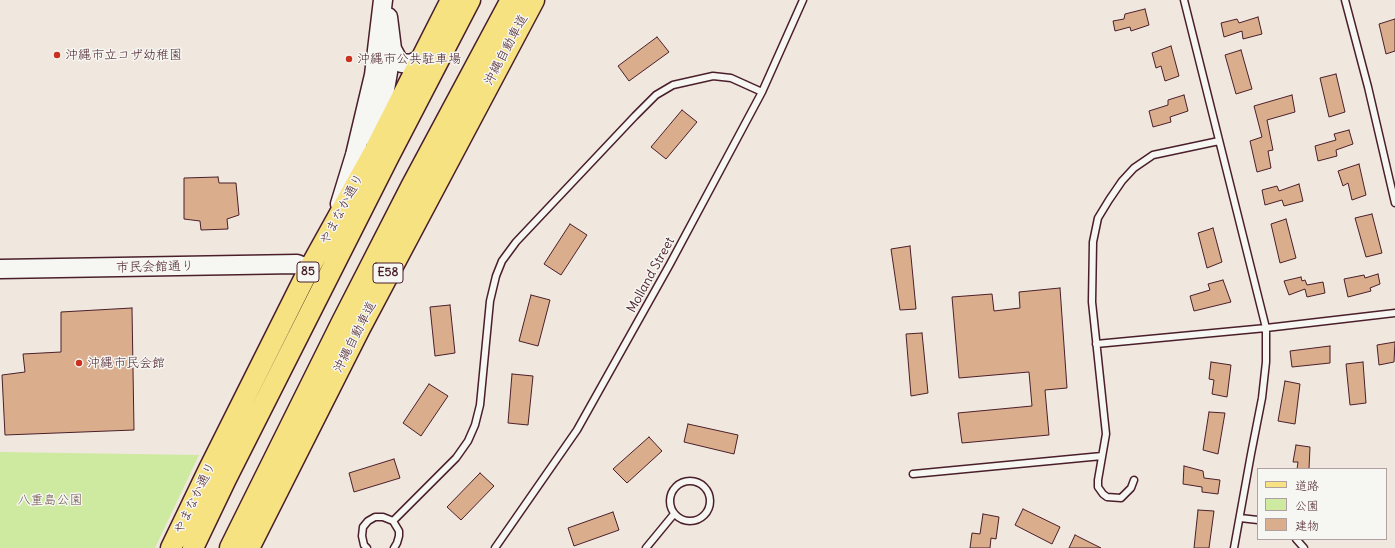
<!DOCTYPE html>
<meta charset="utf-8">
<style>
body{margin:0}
#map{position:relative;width:1395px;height:548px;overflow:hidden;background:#f0e7de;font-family:Delius,"Klee One",sans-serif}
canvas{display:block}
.legend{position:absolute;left:1257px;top:468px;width:130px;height:72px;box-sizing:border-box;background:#f6f6f2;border:1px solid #b1a0a2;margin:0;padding:5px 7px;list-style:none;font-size:12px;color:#4a1f2b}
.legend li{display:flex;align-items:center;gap:8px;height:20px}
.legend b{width:20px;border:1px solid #b1a0a2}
</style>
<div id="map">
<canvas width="1395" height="548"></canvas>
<ul class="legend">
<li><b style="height:5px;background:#f6e281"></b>道路</li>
<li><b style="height:11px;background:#ceeaa0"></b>公園</li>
<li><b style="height:11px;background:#daad8c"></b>建物</li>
</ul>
</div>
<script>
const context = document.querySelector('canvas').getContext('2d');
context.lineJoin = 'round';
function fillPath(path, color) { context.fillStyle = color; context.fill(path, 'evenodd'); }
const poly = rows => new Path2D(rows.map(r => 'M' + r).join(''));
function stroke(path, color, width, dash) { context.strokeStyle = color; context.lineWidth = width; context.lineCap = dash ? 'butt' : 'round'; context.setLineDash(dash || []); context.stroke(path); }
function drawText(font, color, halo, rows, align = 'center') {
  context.font = font + ' Delius,"Klee One",sans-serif'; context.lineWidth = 3; context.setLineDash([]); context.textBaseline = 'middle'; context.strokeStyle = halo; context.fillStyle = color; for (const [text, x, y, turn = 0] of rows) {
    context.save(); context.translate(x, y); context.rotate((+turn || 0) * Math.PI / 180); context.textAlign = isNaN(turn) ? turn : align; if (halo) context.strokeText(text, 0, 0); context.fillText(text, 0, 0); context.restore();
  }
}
fillPath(poly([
 [0,452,199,455,155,548,0,548]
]), '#ceeaa0');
const building = poly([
 [1145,9,1149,25,1131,31,1130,27,1115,31,1113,21,1124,19,1125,14,1145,9],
 [1258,17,1262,34,1243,39,1242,31,1224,37,1221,23,1237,19,1239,23,1258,17],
 [1395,19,1395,51,1386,54,1379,24,1395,19],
 [657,37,669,52,629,81,618,66,657,37],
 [1171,46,1179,76,1165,81,1161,66,1156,68,1152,53,1171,46],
 [1241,50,1252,89,1236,94,1225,55,1241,50],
 [1336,74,1345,112,1329,117,1320,78,1336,74],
 [1184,95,1188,111,1170,117,1171,122,1153,127,1149,111,1168,105,1168,100,1184,95],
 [1292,95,1295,112,1267,120,1273,150,1268,151,1271,168,1257,172,1250,141,1262,137,1254,106,1292,95],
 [682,110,697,122,666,159,651,147,682,110],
 [1349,130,1353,144,1336,150,1337,156,1318,161,1315,146,1336,140,1334,134,1349,130],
 [1359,164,1366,195,1352,200,1348,183,1343,186,1338,171,1359,164],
 [218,177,219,183,236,183,239,215,227,219,228,229,201,230,200,221,184,219,184,178,218,177],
 [1299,184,1303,201,1284,206,1282,200,1265,205,1262,190,1277,186,1279,191,1299,184],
 [1372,214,1382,253,1366,257,1355,218,1372,214],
 [1286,219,1296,258,1280,263,1271,224,1286,219],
 [570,224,587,235,561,275,544,264,570,224],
 [1213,228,1222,262,1207,268,1198,233,1213,228],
 [910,246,916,309,900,310,891,249,910,246],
 [1378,274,1380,284,1370,288,1371,291,1348,297,1344,279,1364,275,1365,278,1378,274],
 [1301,277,1302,281,1305,280,1307,285,1323,282,1325,293,1307,297,1305,289,1289,295,1284,281,1301,277],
 [1223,280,1231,302,1194,311,1190,296,1210,290,1208,284,1223,280],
 [1060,288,1067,388,1045,390,1049,435,962,443,958,413,1032,406,1029,372,959,378,952,297,992,294,994,311,1020,308,1019,292,1060,288],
 [531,295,550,300,538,346,519,341,531,295],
 [450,305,455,353,435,356,430,307,450,305],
 [132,308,134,430,5,435,2,375,25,372,23,354,61,352,61,312,132,308],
 [922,333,928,393,911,396,906,334,922,333],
 [1395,342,1394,362,1379,365,1377,345,1395,342],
 [1330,346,1330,363,1292,367,1290,351,1330,346],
 [1211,362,1231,365,1227,397,1212,394,1214,380,1209,379,1211,362],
 [1363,362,1366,403,1350,405,1346,364,1363,362],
 [512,374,533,376,528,425,508,423,512,374],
 [1285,381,1300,384,1295,424,1278,421,1285,381],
 [429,384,448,396,421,436,403,423,429,384],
 [1209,412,1225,413,1218,454,1203,450,1209,412],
 [688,424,738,435,734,454,684,442,688,424],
 [649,437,662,451,627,483,613,469,649,437],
 [1296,445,1310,447,1309,469,1297,469,1298,462,1293,462,1296,445],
 [394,459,400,478,354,492,349,473,394,459],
 [1184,466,1203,471,1204,478,1220,480,1218,494,1202,492,1202,487,1183,484,1184,466],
 [480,473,494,486,461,520,447,507,480,473],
 [1023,509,1060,527,1052,544,1015,525,1023,509],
 [1198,510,1214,511,1209,548,1194,548,1198,510],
 [613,512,619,530,574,546,568,528,613,512],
 [983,514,999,517,996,539,991,538,990,548,970,548,972,533,980,534,983,514],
 [1075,535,1101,548,1069,548,1075,535]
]);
fillPath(building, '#daad8c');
stroke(building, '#4a1f2b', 1);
const lane = poly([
 [1184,0,1266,328,1266,362,1262,398,1251,454,1234,548],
 [1345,0,1368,87,1395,203],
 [1096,344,1266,328,1395,313],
 [913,474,1102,456],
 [1134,480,1131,488,1121,498,1107,497,1103,494,1098,487,1098,480,1106,434,1092,302,1093,242,1098,218,1109,200,1122,181,1134,168,1153,155,1219,141],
 '670 501a20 20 0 1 1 40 0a20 20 0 1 1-40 0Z',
 [1240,518,1258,520],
 [393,521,456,458,468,441,475,425,480,405,490,301,496,276,502,261,516,242,635,116,656,95,673,85,713,76,731,78,762,92],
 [1296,539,1304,548],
 [367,548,364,545,362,536,363,527,368,521,375,517,383,517,393,521,399,531,399,536,397,543,394,548],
 [495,548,577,430,670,264,762,92,803,0],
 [646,548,674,514]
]);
const secondary = poly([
 [392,49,398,60,402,63,411,64,422,58],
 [376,142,392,49,388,17],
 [340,204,355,155,374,75,383,0],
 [0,269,297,264,309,269]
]);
const primary = poly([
 [171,548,209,469,309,269,375,150,451,0],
 [193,548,226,479,389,156,470,0]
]);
const highway = poly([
 [231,548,343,322,412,187,512,0],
 [248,548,359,328,533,0]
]);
stroke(lane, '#4a1f2b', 9);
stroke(secondary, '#4a1f2b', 21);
stroke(primary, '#4a1f2b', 23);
stroke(highway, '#4a1f2b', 25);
stroke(lane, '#f6f6f2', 6);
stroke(secondary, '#f6f6f2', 18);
stroke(primary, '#f6e281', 20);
stroke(highway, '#f6e281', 22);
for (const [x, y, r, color] of [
 [57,55,4,"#c8321e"],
 [349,59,4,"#c8321e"],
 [79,363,4,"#c8321e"]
]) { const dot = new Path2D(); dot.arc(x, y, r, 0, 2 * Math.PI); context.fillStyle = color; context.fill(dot); stroke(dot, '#f6f6f2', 1.5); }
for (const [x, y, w] of [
 [308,272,22],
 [388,273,30]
]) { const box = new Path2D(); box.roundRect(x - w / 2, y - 10, w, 20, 3); context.fillStyle = '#f6f6f2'; context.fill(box); stroke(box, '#4a1f2b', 1); }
drawText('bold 12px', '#4a1f2b', null, [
 ["85",308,272],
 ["E58",388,273]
]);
drawText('13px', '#4a1f2b', '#f6f6f2', [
 ["沖縄自動車道",506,50,-62],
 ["やまなか通り",342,209,-62],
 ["市民会館通り",155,267,-1],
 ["Molland Street",651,275,-61],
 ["沖縄自動車道",355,337,-63],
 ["やまなか通り",195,498,-64]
]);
drawText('13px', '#4a1f2b', '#f6f6f2', [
 ["沖縄市立コザ幼稚園",65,55],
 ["沖縄市公共駐車場",357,59],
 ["沖縄市民会館",87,363]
], 'left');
drawText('13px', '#6b5248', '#f6f6f2', [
 ["八重島公園",50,500]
]);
</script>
